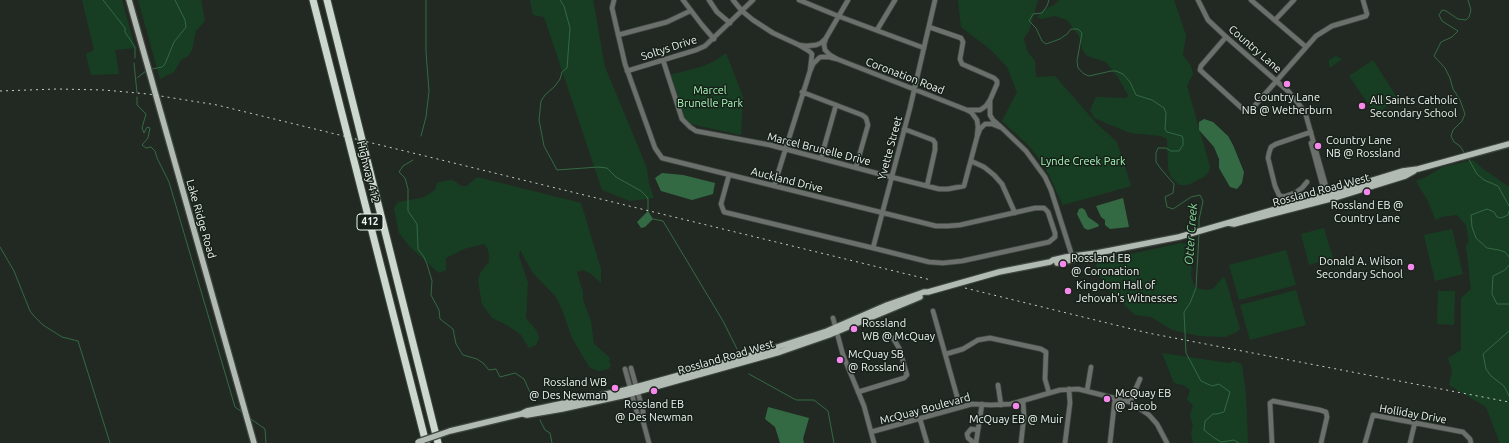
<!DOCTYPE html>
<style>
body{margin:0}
canvas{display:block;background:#212922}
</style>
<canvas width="1509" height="443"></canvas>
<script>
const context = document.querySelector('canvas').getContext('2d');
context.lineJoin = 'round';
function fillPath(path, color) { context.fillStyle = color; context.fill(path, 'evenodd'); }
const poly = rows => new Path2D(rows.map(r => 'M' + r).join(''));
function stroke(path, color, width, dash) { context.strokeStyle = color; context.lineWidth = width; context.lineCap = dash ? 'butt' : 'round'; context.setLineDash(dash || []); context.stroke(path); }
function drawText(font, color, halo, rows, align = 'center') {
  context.font = font + ' Ubuntu,sans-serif'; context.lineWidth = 3; context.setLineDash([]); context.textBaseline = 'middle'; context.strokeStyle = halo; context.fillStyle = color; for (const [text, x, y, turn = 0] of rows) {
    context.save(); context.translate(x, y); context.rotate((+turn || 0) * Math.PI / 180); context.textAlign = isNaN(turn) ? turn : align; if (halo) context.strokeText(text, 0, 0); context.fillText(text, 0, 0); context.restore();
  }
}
fillPath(poly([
 [82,0,122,0,135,48,115,50,119,74,91,75,86,54,94,50],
 [138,0,201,0,205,21,196,31,192,50,188,56,181,60,174,72,160,79],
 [530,0,593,0,605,67,647,168,649,184,654,198,630,201,602,190,544,17,533,15],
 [958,0,1038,0,1029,31,1024,38,1027,51,1035,61,1036,77,1055,76,1097,124,1117,142,1131,186,1063,205,1046,169,1037,156,1027,144,1002,121,1017,92,1007,67,991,50,961,27],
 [1059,0,1174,0,1186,35,1183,55,1191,66,1193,74,1187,86,1210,167,1209,171,1204,177,1188,185,1179,185,1171,177,1168,167,1167,139,1161,136,1130,133,1094,118,1090,110,1096,97,1127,98,1128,95,1118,77,1106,62,1087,56,1082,49,1079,36,1067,20,1055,16,1042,19,1037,17,1043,10,1054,5],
 [726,53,743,97,741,135,686,123,682,116,669,75,701,67,715,61],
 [1336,56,1342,59,1330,68,1329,66,1329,60,1334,57],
 [1373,60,1398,99,1375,114,1349,76],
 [1473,160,1482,168,1509,187,1509,443,1500,443,1486,407,1449,385,1452,371,1448,358,1461,350,1461,298,1471,289,1466,246,1469,241,1466,225,1457,215,1441,217,1437,220,1435,219,1428,201,1416,181,1426,177,1443,167],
 [477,177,581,203,601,269,601,283,590,273,582,270,577,272,583,293,583,300,591,321,594,344,610,358,609,362,611,365,609,369,599,371,590,368,572,338,563,312,556,297,533,273,520,250,519,256,528,283,526,318,537,331,539,338,536,345,529,348,521,335,507,325,492,318,482,304,478,281,480,273,489,262,489,255,487,247,484,244,464,249,446,258,446,270,439,273,410,247,399,233,394,208,398,202,422,198,435,190,437,183,444,181,453,180,461,186,467,186],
 [1324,228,1333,258,1309,265,1301,234],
 [1452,229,1463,274,1435,281,1424,235],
 [1181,243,1193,245,1191,276,1195,288,1206,290,1213,289,1223,277,1225,278,1240,329,1237,332,1225,337,1199,336,1172,330,1151,317,1135,315,1106,287,1101,278,1095,262],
 [1286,250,1296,285,1239,300,1229,265],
 [1296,290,1306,325,1250,340,1240,305],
 [1438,291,1455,291,1454,325,1437,324],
 [1162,353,1229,363,1233,361,1239,363,1242,365,1246,394,1248,443,1193,443,1191,432,1193,427,1190,415,1193,405,1187,400,1190,390,1183,385,1174,383]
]), '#173e23');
fillPath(poly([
 [1204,119,1213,122,1228,136,1233,145,1244,172,1242,183,1237,189,1230,187,1219,168,1219,159,1214,147,1199,130,1199,122],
 [662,173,683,175,715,183,713,194,692,200,661,191,655,178],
 [1123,198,1129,227,1110,229,1105,225,1105,220,1101,217,1096,206],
 [1082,208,1085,210,1088,217,1098,224,1099,226,1097,227,1088,230,1084,228,1077,214,1079,209],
 [648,211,653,219,645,227,641,228,637,222],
 [768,407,809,418,803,439,804,443,780,443,775,427,765,419]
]), '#346a43');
stroke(poly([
 [103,0,125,28,125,32,135,47,135,58],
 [560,0,564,6,570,28,567,68,562,72,560,79,555,86,545,95,541,101,539,120,544,146,557,170,598,167,607,168,616,177,641,191,647,197,648,199,648,211],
 [1049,0,1047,6,1042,13,1033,14,1029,21,1036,28,1042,41,1046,44,1060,39,1067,34,1071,29,1078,29,1082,33,1077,61,1078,68,1084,74,1089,76,1111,71,1116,71,1123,74,1130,82,1136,95,1152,100,1164,108,1166,113,1165,129,1167,132,1182,136,1183,139,1183,145,1179,151,1171,151,1166,148,1158,148,1156,153,1156,162,1161,169,1174,184,1173,193,1165,197,1167,207,1173,209,1191,197,1200,195,1203,201,1199,220,1199,229],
 [134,63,137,93],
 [152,69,162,67,165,64,174,42,186,27,185,20,175,0],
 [137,78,146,71],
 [137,97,137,105,146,114,142,128,144,133,147,127,150,128,148,138,142,145,146,148,151,147,155,151,157,158,169,182,235,407,242,412],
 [421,136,426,117,429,91,426,52,426,0],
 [1465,154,1460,146,1454,142,1451,136,1453,130,1462,121,1465,114,1460,100,1453,89,1450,78,1445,68,1434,56,1441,42,1452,37,1458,31,1442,21,1439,15,1442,10,1446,11,1458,19,1466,20,1469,17,1471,10,1468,0],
 [1468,158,1477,174,1484,180,1498,186,1509,206],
 [413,160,403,166,399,172,405,178,408,189,408,211,417,224,418,249,424,257,427,264,432,281,431,295,439,310,440,319,453,329,456,344,463,355,477,359,483,363,489,370,496,369,500,377,515,373,524,379,533,399],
 [1509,211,1508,215,1501,218,1497,217,1494,212,1487,209,1471,215,1472,227,1476,238,1487,248,1499,250,1505,252,1509,257],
 [653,219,663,221,723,321,737,349],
 [1199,234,1196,288,1190,303,1184,312,1186,353,1201,381,1212,386,1219,384,1230,392,1224,412,1217,414,1213,414,1205,421,1204,430,1213,437,1221,442,1234,440,1239,443],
 [0,247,14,271,30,311,34,316,43,325,62,337,78,341,110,443],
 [1509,265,1505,270,1493,276,1492,294,1497,304,1509,304],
 [749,374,796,400,814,400,828,411,834,443],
 [1509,396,1504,386,1491,376,1486,369,1483,354,1509,331],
 [251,419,265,429,266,443],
 [540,420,545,430,550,433,552,443]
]), '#346a43', 1);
const minor = poly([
 [614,0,612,8,625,64,655,148,662,158,936,226,948,226,960,225,1035,208,1044,208,1048,212,1055,233,1055,237,1049,242,962,261,943,263,929,262,873,248],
 [683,0,702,25,714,39],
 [709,0,717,12,730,23],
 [733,0,742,11,753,20,773,33,799,45],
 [799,0,838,16,924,48],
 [1198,0,1208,20,1224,35,1289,92,1305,112,1329,197],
 [1251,0,1306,47],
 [1275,20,1294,0],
 [929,27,961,38,963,42,960,59,962,64,994,78,997,81,997,84,990,100],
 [877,30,895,0],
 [618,35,667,22,690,11],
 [1226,37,1201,66,1200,70,1245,111,1250,111,1316,36,1332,26,1366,16,1367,14,1363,0],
 [826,38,848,0],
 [819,58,813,64,810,71,812,54,809,51,799,45,806,46,816,45,821,43,826,38,824,44,825,50,830,55,837,59,829,57,821,57],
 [837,59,967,110],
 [663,60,682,119,690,127,696,131,770,145,891,177,939,189,948,189,964,186,977,137],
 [627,71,696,50,705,46,753,0],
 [802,92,862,115,866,118,868,125,856,167],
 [990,100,990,115,993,120,1002,128,992,124,985,124,980,129,977,137,978,127,977,120,971,112,967,110,980,110,986,106,990,100],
 [1002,128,1026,151,1045,177,1051,190,1073,259],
 [904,129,933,140,935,143,935,150,927,186],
 [1311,143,1326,198],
 [821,158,836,105],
 [971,161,984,167,994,175,1002,184,1015,213],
 [729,175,721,204,724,212,873,248,910,108,935,0],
 [1307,182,1302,188,1295,193,1283,197,1279,195,1275,186,1268,158,1269,153,1271,147,1276,144,1311,132],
 [774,186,810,71],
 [933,311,960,407],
 [833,318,843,355,864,406,874,443],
 [946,354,963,349,978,340,990,338,1041,349,1046,352,1045,379,1049,393],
 [631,368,643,411,643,421,649,443],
 [625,369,637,413,643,421],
 [998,385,1001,405],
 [1087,391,1091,367],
 [858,392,904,378,907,375,899,348,893,338],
 [1130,402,1140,379],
 [920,419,927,443],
 [871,432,972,404,991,405,1011,404,1060,390,1078,389,1130,402,1149,415,1157,424,1167,443],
 [974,443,968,438,967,434,971,429,978,430],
 [976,443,982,404],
 [1021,443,1024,416,1023,401],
 [1065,443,1070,403,1069,389],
 [1110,443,1115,398],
 [1272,443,1270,403,1273,401,1320,410,1326,412,1327,417,1321,443],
 [1365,443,1373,415,1463,432,1470,439,1471,443],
 [1410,443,1415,422]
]);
const major = poly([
 [129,0,254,443],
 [1228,223,1234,224,1249,220,1334,198,1405,176,1414,171],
 [1057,263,1075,259],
 [523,414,527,415,562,409,626,395,780,352,829,335,920,297],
 [450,431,521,414,527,411,625,390,756,354,827,331,887,305,924,292,928,292,999,272,1050,262,1053,260,1066,257,1097,253,1179,237,1328,194,1403,171,1418,169,1509,144]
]);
const highway = poly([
 [313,0,426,443],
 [327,0,438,443]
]);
stroke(minor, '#3e463f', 6);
stroke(major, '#3e463f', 8);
stroke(highway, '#3e463f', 9);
stroke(minor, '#6c706c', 4.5);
stroke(major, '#b1bab3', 5.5);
stroke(highway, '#ccd8ce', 7);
stroke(poly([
 [0,91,57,89,104,90,148,94,217,105,931,280],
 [965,288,1148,333,1509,402]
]), '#c6ccc7', 1, [2, 4]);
const majorBridge = poly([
 [418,442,450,431]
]);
stroke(majorBridge, '#3e463f', 8, []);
stroke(majorBridge, '#b1bab3', 5.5);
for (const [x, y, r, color] of [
 [1287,84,4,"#f788eb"],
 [1362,106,4,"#f788eb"],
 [1318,146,4,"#f788eb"],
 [1367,192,4,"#f788eb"],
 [1063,264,4,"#f788eb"],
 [1411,267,4,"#f788eb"],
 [1068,291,4,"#f788eb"],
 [854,329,4,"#f788eb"],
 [840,360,4,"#f788eb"],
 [615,388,4,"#f788eb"],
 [654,391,4,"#f788eb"],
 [1107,399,4,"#f788eb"],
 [1016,406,4,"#f788eb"]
]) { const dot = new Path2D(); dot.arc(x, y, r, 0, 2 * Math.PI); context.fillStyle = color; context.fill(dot); stroke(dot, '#172019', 1.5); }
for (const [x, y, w] of [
 [370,222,26]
]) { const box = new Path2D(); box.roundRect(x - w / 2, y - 8, w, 16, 3); context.fillStyle = '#172019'; context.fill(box); stroke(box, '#eff5f0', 1); }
drawText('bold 10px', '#eff5f0', null, [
 ["412",370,222]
]);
drawText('11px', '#eff5f0', '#172019', [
 ["Soltys Drive",669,48,-18],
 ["Country Lane",1255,49,41],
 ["Coronation Road",905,76,21],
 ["Yvette Street",890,148,-75],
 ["Marcel Brunelle Drive",819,149,14],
 ["Highway 412",368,172,76],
 ["Auckland Drive",787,180,14],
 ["Rossland Road West",1321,190,-15],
 ["Lake Ridge Road",201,219,74],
 ["Rossland Road West",726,357,-16],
 ["McQuay Boulevard",925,409,-15],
 ["Holliday Drive",1413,414,10]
]);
drawText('11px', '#a7f8ba', '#172019', [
 ["Marcel",710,90],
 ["Brunelle Park",710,103],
 ["Lynde Creek Park",1083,161]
]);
drawText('11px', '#eff5f0', '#172019', [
 ["Country Lane",1287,97,"center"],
 ["NB @ Wetherburn",1287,110,"center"],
 ["All Saints Catholic",1370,100],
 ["Secondary School",1370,113],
 ["Country Lane",1326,140],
 ["NB @ Rossland",1326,153],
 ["Rossland EB @",1367,205,"center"],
 ["Country Lane",1367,218,"center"],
 ["Rossland EB",1071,258],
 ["@ Coronation",1071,271],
 ["Donald A. Wilson",1403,261,"right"],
 ["Secondary School",1403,274,"right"],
 ["Kingdom Hall of",1076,285],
 ["Jehovah's Witnesses",1076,298],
 ["Rossland",862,323],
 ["WB @ McQuay",862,336],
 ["McQuay SB",848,354],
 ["@ Rossland",848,367],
 ["Rossland WB",607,382,"right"],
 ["@ Des Newman",607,395,"right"],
 ["McQuay EB",1115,393],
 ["@ Jacob",1115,406],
 ["Rossland EB",654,404,"center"],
 ["@ Des Newman",654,417,"center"],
 ["McQuay EB @ Muir",1016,419,"center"]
], 'left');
drawText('italic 12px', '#86d69a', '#172019', [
 ["Otter Creek",1191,234,-86]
]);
</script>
